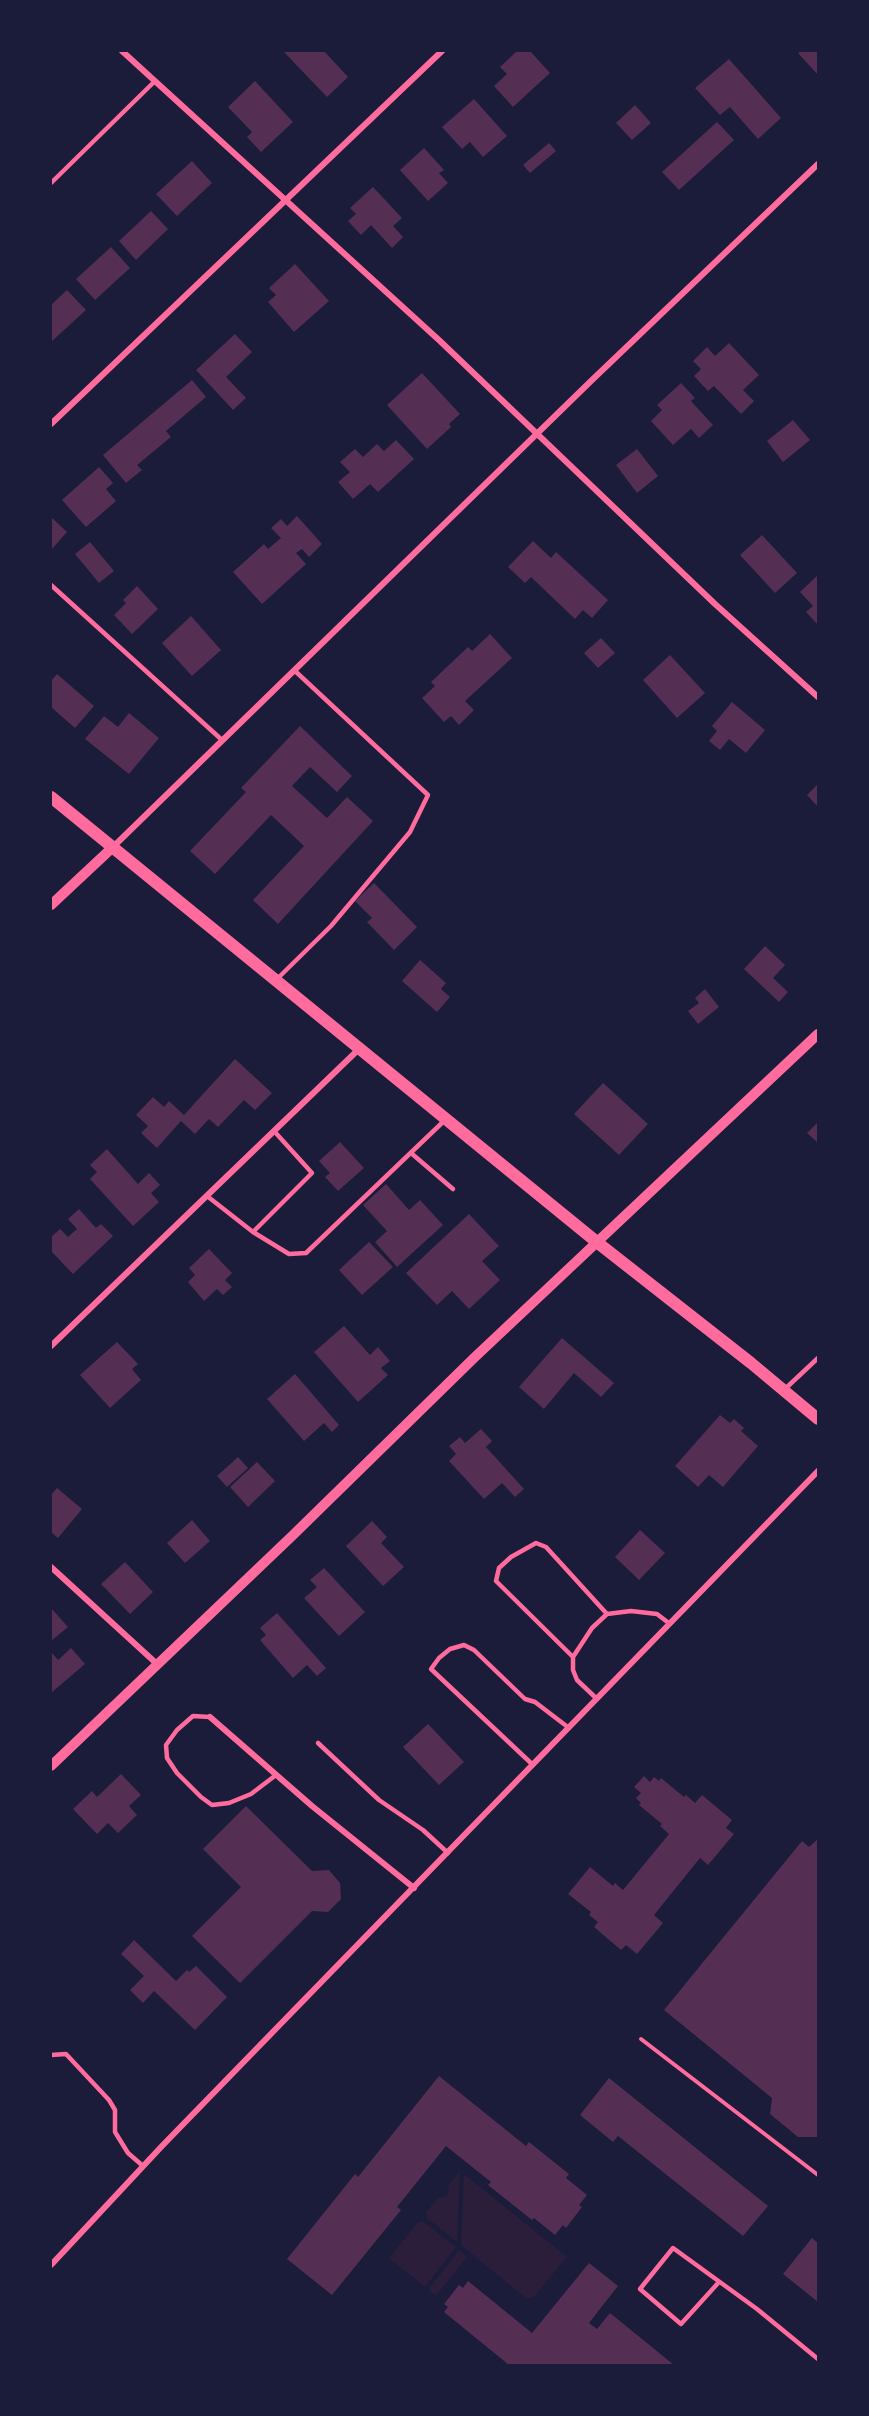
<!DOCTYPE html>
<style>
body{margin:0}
#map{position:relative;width:869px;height:2416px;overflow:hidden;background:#1b1b3a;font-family:Montserrat,sans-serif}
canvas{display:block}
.frame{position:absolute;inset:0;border:52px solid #1b1b3a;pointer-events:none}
</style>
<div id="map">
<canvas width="869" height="2416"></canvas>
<div class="frame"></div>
</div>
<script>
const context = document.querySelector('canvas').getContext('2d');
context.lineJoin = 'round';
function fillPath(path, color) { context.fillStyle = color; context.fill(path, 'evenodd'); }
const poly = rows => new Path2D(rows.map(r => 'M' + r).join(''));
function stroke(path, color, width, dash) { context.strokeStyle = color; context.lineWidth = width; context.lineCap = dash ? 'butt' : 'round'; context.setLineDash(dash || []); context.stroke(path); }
fillPath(poly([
 [460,2171,457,2242,427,2218,426,2212,438,2198,446,2197,449,2192,448,2186],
 [464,2174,567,2257,533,2298,527,2299,461,2245],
 [418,2222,424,2222,456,2247,425,2287,389,2258],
 [459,2250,467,2257,436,2296,428,2290]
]), '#2a1e3b');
fillPath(poly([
 [283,51,324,51,348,77,327,97],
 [517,51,530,51,550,73,513,107,494,86,507,74,500,67],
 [801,51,818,51,818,75,798,53],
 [729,59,781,118,758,139,730,107,720,115,695,88],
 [255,81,293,122,261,152,247,137,252,132,228,107],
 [474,99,507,136,483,157,470,142,462,149,442,127],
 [635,105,651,123,632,140,616,123],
 [717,122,734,140,679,190,662,172],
 [549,143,556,151,530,173,523,165],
 [424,148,444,170,439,173,448,183,428,201,400,170],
 [192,161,212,183,177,216,156,194],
 [373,187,402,218,393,226,403,237,392,248,371,225,361,235,348,221,356,214,350,208],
 [151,211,168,229,136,260,119,241],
 [111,247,130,268,95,300,76,279],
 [295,264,329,301,294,332,268,302,276,295,269,288],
 [67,290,86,310,51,342,51,305],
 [235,334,252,352,226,377,246,398,233,410,196,370],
 [729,343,759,375,743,390,754,401,741,414,714,386,708,391,694,376,701,369,693,361,707,347,715,356],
 [422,373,460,414,449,424,451,427,427,449,387,405],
 [192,380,206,397,166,431,171,437,137,465,142,470,126,483,103,455],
 [681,383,695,398,691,401,713,425,699,438,691,429,673,445,651,421,662,410,657,405],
 [793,420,810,440,783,462,767,441],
 [396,440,414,459,378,492,370,484,353,499,338,482,350,472,340,462,355,449,363,457,377,444,384,451],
 [637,449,658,476,637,493,616,465],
 [99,467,113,483,106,489,116,501,86,527,62,500],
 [297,516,322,544,309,557,302,549,296,553,306,564,262,604,233,572,264,544,268,549,281,538,271,528,281,519,287,526],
 [51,517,67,532,51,550],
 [762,535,797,573,775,593,740,555],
 [533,541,551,558,556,552,608,600,592,618,583,610,575,619,531,577,525,583,508,567],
 [90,542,114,571,99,583,75,554],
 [818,575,818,625,806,612,813,606,800,592],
 [137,586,158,609,132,634,114,615,126,603,123,600],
 [191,616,221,650,192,676,162,643],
 [490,634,512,658,465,701,474,710,459,725,451,716,444,722,422,698,435,686,431,682,468,647,472,651],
 [601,638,615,653,598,668,584,653],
 [670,655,705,693,677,718,643,680],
 [57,674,94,706,75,728,51,707,51,681],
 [732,702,765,730,746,753,729,739,720,750,709,741,717,731,712,726],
 [129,713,159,738,129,774,85,739,104,716,118,727],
 [300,726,352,776,337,792,310,767,292,786,327,818,347,797,373,821,278,924,253,900,304,846,271,815,215,874,190,851,246,792,241,788],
 [818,784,818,807,807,795],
 [374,883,417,927,394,950,367,922,372,918,355,901],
 [765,946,785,965,773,978,788,992,779,1002,744,969],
 [420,960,446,983,441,989,450,997,437,1012,402,981],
 [705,989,719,1007,698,1024,688,1011,699,1003,695,998],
 [235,1059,272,1093,255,1110,244,1100,218,1127,209,1119,195,1134,181,1121,157,1148,141,1133,148,1126,136,1115,153,1097,164,1107,169,1101,184,1115],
 [603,1083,648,1124,619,1155,574,1114],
 [818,1122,818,1143,807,1133],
 [340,1142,364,1168,338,1191,325,1177,330,1173,319,1161],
 [107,1149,138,1184,149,1173,160,1185,151,1193,159,1202,133,1226,90,1179,97,1172,90,1165],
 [386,1184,409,1210,420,1200,443,1225,397,1267,375,1242,387,1231,363,1205],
 [79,1209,96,1228,101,1224,113,1236,73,1274,51,1251,51,1237,60,1229,68,1237,77,1229,68,1219],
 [469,1214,499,1246,482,1261,500,1280,469,1309,452,1291,437,1305,406,1273],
 [369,1242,393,1267,362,1295,339,1270],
 [209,1249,232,1273,225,1280,232,1287,223,1295,217,1289,204,1301,188,1282,195,1275,189,1268],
 [344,1326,370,1355,378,1347,390,1361,381,1368,388,1375,358,1402,314,1352],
 [562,1338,614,1383,601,1397,574,1373,544,1409,519,1387],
 [117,1342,138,1364,132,1369,141,1380,110,1408,80,1375],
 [295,1374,339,1425,332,1432,324,1423,304,1441,267,1399],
 [720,1415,730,1423,734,1419,744,1428,741,1431,758,1446,723,1487,709,1475,698,1487,675,1466],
 [481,1429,492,1441,486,1447,524,1489,515,1497,502,1483,484,1499,449,1461,456,1454,449,1446,460,1437,465,1443],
 [238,1457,248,1468,227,1487,217,1476],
 [257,1462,275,1481,248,1507,230,1487],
 [57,1488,82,1509,58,1538,51,1532,51,1495],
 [192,1520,210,1541,185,1563,167,1543],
 [372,1521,387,1537,381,1543,404,1567,383,1586,346,1546],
 [640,1530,665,1553,639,1580,615,1557],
 [125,1562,153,1592,130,1614,101,1584],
 [324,1568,365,1612,339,1636,304,1598,317,1587,310,1580],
 [51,1608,68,1627,51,1641],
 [277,1613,326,1668,317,1676,307,1665,293,1678,260,1640,266,1635,260,1628],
 [71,1648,85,1664,51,1693,51,1652,58,1660],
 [428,1724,464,1762,439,1785,403,1747],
 [121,1774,141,1795,129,1806,137,1815,118,1833,108,1823,97,1834,73,1809,92,1791,97,1797],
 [644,1776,650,1782,654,1777,659,1781,661,1778,684,1797,686,1795,695,1803,702,1795,732,1820,726,1828,734,1834,708,1865,700,1858,654,1915,663,1923,637,1954,626,1945,621,1950,594,1927,598,1922,589,1915,591,1912,568,1894,590,1867,613,1886,615,1883,623,1890,669,1834,660,1826,662,1824,639,1805,641,1803,636,1798,641,1793,634,1787],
 [246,1806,312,1871,329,1870,340,1883,341,1899,328,1912,312,1911,240,1983,192,1936,241,1887,203,1849],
 [818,1839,818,2137,798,2137,770,2114,772,2098,664,2010,802,1841,809,1847],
 [134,1940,176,1981,187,1970,189,1972,196,1966,227,1997,195,2030,154,1991,143,2003,130,1990,144,1976,121,1954],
 [439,2076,526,2146,529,2142,569,2174,566,2178,587,2195,579,2205,582,2207,566,2228,563,2225,555,2235,534,2218,532,2220,488,2185,491,2182,446,2146,397,2207,401,2210,332,2295,287,2259,355,2174,358,2177],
 [609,2078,768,2206,743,2236,618,2136,613,2142,580,2115],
 [812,2238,818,2243,818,2302,783,2274],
 [589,2263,618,2286,589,2323,597,2329,610,2313,674,2365,509,2365,444,2312,448,2307,444,2304,459,2285,463,2288,468,2281,532,2333]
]), '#542f53');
stroke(poly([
 [641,2039,818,2175]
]), '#ff6b9d', 4);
stroke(poly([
 [51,183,154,82],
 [51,585,222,740],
 [277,979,331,926,410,832,428,795,294,670],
 [411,1153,453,1189],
 [207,1196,253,1232,289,1254,306,1253,445,1120],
 [253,1232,312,1173,274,1131],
 [786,1388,818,1358],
 [573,1657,592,1628,607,1614],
 [597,1699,577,1680,573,1670,573,1657,496,1581,499,1568,511,1557,536,1543,546,1547,607,1614,631,1611,657,1614,670,1624],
 [210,1717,193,1716,177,1730,166,1745,167,1758,177,1773,201,1797,212,1805,229,1803,251,1794,276,1775],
 [318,1743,379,1800,423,1830,448,1853],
 [533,1765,431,1669,439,1658,450,1649,464,1645,474,1650,525,1699,535,1702,569,1728],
 [51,2055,66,2054,109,2100,115,2110,115,2132,128,2153,143,2166],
 [719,2282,681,2324,640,2289,673,2248,757,2309,818,2359]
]), '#ff6b9d', 4.5);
stroke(poly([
 [122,51,440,341,715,604,818,697],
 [51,424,442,51],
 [113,847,591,381,818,164],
 [51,1346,359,1049],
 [51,1567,157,1664],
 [210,1717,312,1806,414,1888],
 [51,2265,162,2146,818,1471]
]), '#ff6b9d', 6);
stroke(poly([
 [51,905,113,847],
 [51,1766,291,1537,475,1357,818,1034]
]), '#ff6b9d', 10);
stroke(poly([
 [51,797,598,1243,751,1363,818,1419]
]), '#ff6b9d', 12);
</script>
